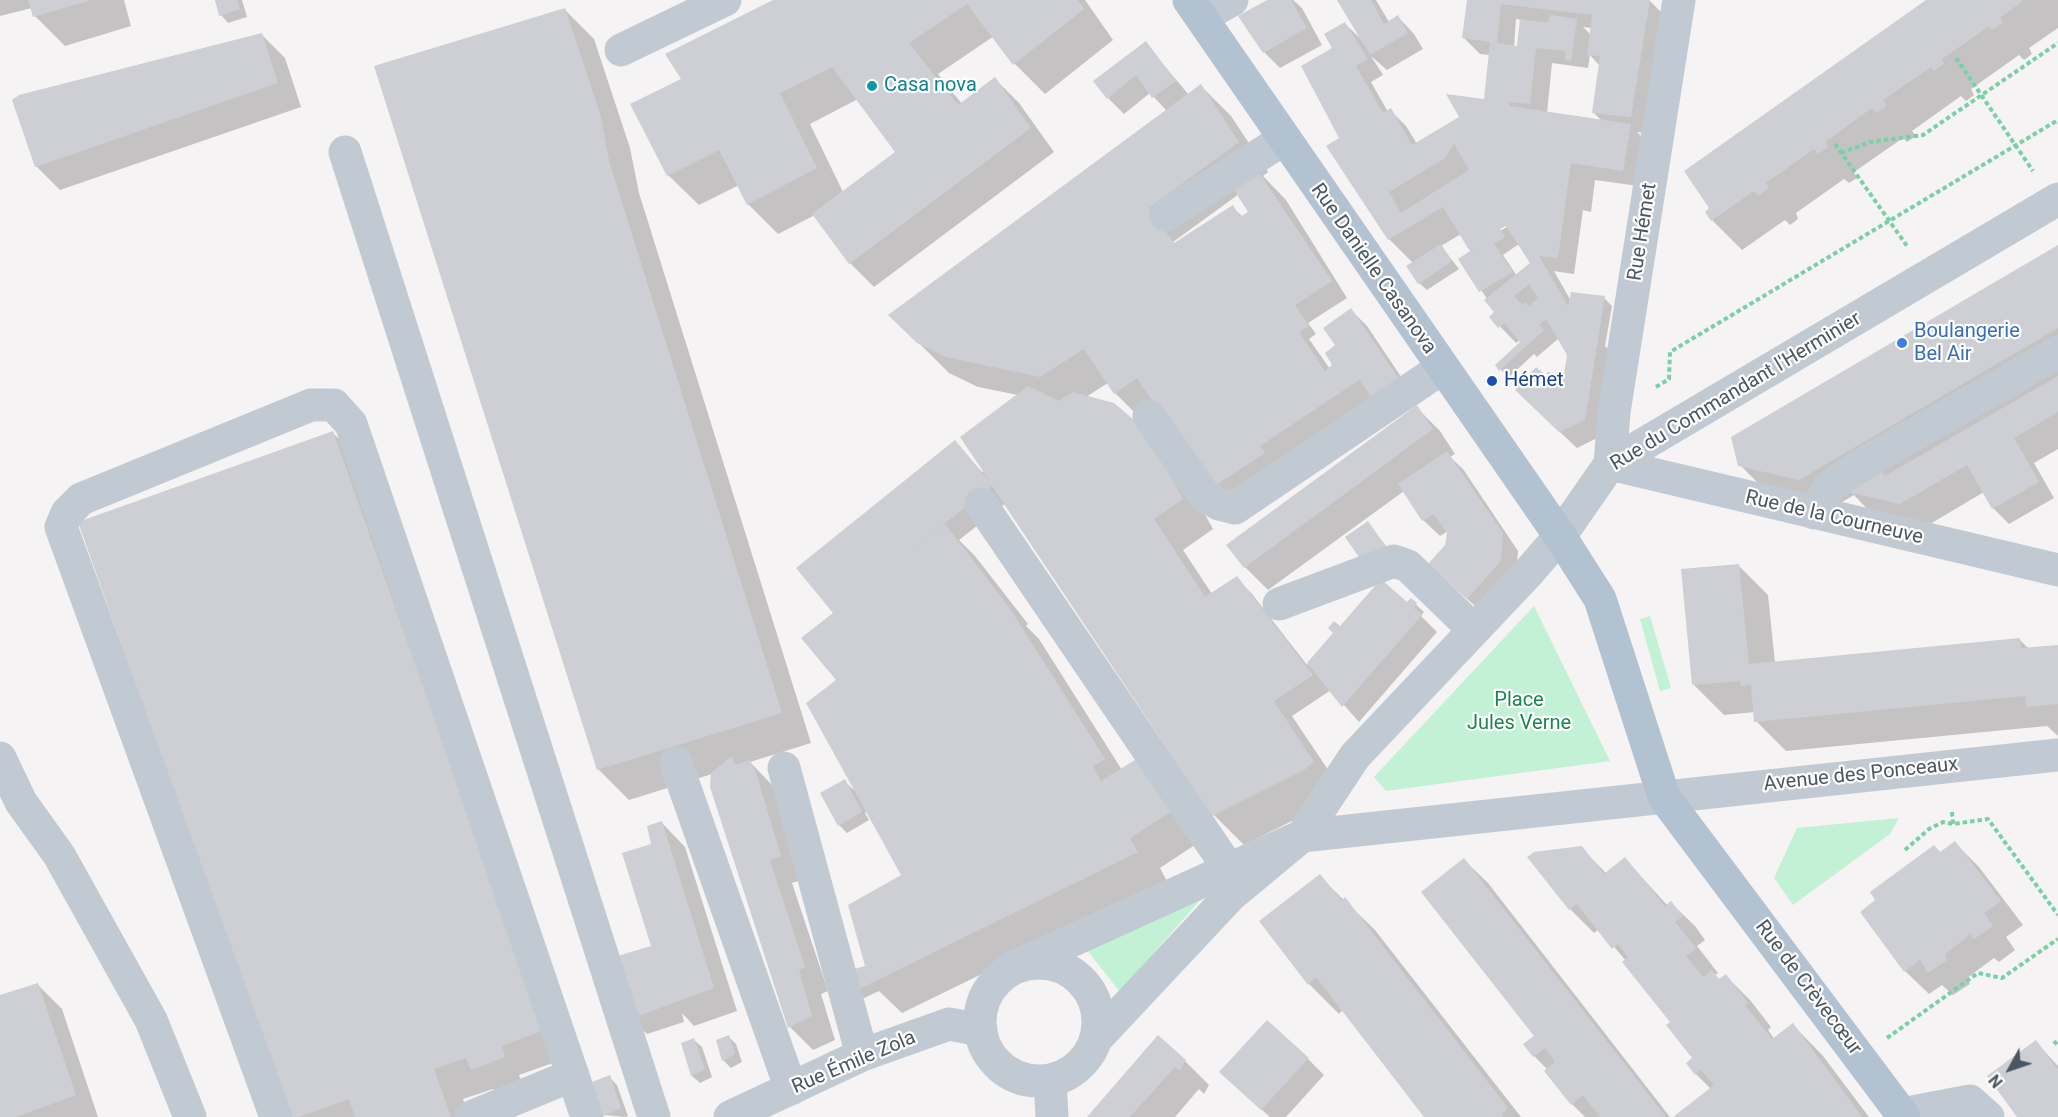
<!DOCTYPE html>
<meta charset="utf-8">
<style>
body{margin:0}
#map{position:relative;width:2058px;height:1117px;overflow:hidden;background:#f5f3f3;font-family:Roboto,sans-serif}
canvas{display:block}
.north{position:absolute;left:1980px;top:1039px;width:60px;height:60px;-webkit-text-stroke:4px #fff;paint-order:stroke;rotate:230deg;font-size:16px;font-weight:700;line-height:24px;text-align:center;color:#4a5661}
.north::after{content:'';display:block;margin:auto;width:21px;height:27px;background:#4a5661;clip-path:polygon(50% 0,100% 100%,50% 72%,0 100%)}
</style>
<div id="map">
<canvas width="2058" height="1117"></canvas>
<div class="north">N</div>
</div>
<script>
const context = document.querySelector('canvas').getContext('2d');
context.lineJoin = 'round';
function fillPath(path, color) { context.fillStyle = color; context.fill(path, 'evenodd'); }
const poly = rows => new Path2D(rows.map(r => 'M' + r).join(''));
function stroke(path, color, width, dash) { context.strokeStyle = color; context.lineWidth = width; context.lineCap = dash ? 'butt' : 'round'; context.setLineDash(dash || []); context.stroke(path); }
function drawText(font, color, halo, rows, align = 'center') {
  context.font = font + ' Roboto,sans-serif'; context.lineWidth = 4.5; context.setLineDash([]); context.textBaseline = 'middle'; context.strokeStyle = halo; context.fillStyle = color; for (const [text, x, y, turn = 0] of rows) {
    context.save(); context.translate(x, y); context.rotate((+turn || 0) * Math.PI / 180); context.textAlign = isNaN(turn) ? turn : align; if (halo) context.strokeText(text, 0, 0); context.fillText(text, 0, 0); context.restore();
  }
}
fillPath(poly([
 [1534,606,1610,761,1386,791,1374,777],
 [1650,616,1671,688,1660,691,1640,619],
 [1899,818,1890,834,1793,905,1774,878,1797,828],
 [1200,900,1120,992,1083,945]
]), '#c3f1d5');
fillPath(poly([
 [0,0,124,0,131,26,65,46,35,16,32,8,0,16],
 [216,0,242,0,247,17,228,23,221,15],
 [776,0,1085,0,1113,40,1045,94,1015,64,994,36,938,74,962,104,995,79,1019,103,1054,152,874,287,850,263,815,215,778,234,748,204,739,185,699,205,668,175,683,80],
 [858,99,897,152,843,192,810,124],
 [1271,0,1293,0,1302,8,1322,45,1280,68,1264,52],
 [1337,0,1376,0,1389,22,1398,17,1414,34,1423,49,1387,70,1371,56,1383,75,1371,82,1388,112,1390,110,1406,126,1417,144,1489,101,1490,55,1480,54,1464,38,1472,0,1649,0,1665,16,1647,133,1637,132,1646,141,1639,186,1595,180,1591,212,1583,210,1574,274,1554,271,1571,301,1604,298,1612,306,1605,346,1614,354,1601,436,1577,448,1545,418,1548,379,1566,375,1568,354,1559,338,1537,357,1534,354,1508,378,1497,365,1522,342,1520,340,1516,343,1491,317,1496,312,1460,259,1471,251,1461,234,1441,246,1459,269,1427,290,1419,283,1413,263,1389,239,1341,139,1334,49,1345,24,1362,40],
 [1516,19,1521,20,1518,47,1514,47],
 [1583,27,1592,28,1591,35],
 [1590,55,1600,66,1593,112,1602,121,1547,113,1552,63,1588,68],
 [1507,223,1507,227,1500,231,1498,229],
 [1519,244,1533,263,1517,276,1503,255],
 [1928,0,2058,0,2058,28,2029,48,2032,54,2024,60,2019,55,1971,89,1974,95,1966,101,1961,96,1912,131,1916,136,1907,142,1903,138,1854,172,1857,178,1849,183,1844,179,1796,213,1798,219,1790,225,1785,220,1742,250,1712,220],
 [564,9,594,39,630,148,639,193,811,743,750,762,773,786,804,879,792,883,828,991,821,994,835,1040,813,1050,790,1027,712,774,629,800,598,769],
 [261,34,285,58,301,107,60,190,36,166],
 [1145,43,1189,95,1201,86,1231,116,1268,172,1263,176,1286,200,1347,298,1308,323,1316,334,1309,339,1330,369,1335,365,1337,346,1351,310,1367,326,1416,399,1235,512,1115,393,1108,383,1086,397,1177,463,1213,529,1183,550,1212,594,1236,578,1252,594,1307,665,1339,627,1407,604,1411,600,1424,612,1421,616,1437,632,1359,722,1331,690,1292,716,1343,792,1334,800,1244,845,1214,815,1006,503,959,540,975,556,1028,624,1026,626,1039,639,1122,770,1137,760,1204,839,1160,868,1168,883,902,1013,879,991,862,999,855,991,903,876,867,811,865,813,869,820,847,833,839,825,844,781,855,791,838,680,835,613,955,442,982,472,984,471,1018,395,978,387,949,373,891,315,1167,111,1150,93,1124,114,1108,98],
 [1239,194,1250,213,1243,217,1232,207,1175,244,1173,242],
 [2058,247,2058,449,2034,463,2054,498,2009,524,1993,508,1984,492,1925,527,1873,515,1854,495,1830,509,1770,495,1740,465],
 [1416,407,1440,431,1455,454,1450,457,1463,469,1518,551,1516,577,1484,614,1446,580,1448,531,1440,536,1423,520,1404,491,1268,590,1245,567],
 [333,433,363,463,561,1060,519,1075,525,1091,503,1099,493,1089,463,1099,469,1117,290,1117],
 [1368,523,1393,555,1372,570],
 [1738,565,1768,595,1775,663,2019,639,2029,649,2058,646,2058,736,2047,726,1786,751,1756,721,1755,712,1724,715,1694,685],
 [662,823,685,847,737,1011,694,1026,682,1013,684,1022,647,1034,631,1018,655,952,653,845],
 [1955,843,1979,867,2023,925,2006,937,2015,950,1999,962,1994,958,1967,978,1970,984,1953,995,1942,985,1929,994,1905,971,1940,853],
 [1581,848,1607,874,1625,859,1668,906,1671,903,1695,926,1705,940,1697,946,1718,973,1715,975,1720,980,1726,976,1750,1000,1771,1027,1768,1030,1775,1040,1793,1025,1823,1056,1869,1117,1677,1117,1712,1090,1696,1074,1694,1058,1672,1022,1626,961,1599,929,1594,933,1570,909,1529,858],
 [1464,860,1488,883,1670,1117,1585,1117,1572,1104,1548,1070,1534,1056,1536,1037],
 [1319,876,1375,930,1521,1117,1426,1117,1343,1010,1339,1014,1309,984],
 [38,985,62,1009,98,1117,0,1117,0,996],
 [729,1037,736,1044,742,1062,731,1068,723,1060],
 [694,1040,702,1047,712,1077,700,1083,692,1076,683,1044],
 [2036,1042,2058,1066,2058,1117,2019,1117],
 [1308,1059,1324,1075,1286,1117,1270,1117,1237,1088],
 [1185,1061,1209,1085,1204,1094,1199,1089,1175,1117,1089,1117],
 [609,1077,617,1085,628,1116,625,1117,605,1115]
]), '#0003');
fillPath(poly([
 [28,0,88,0,88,1,33,17],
 [215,0,237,0,240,9,219,16],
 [773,0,1078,0,1084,9,1013,65,967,4,909,43,958,105,995,77,1031,128,849,264,812,214,895,152,832,67,780,93,817,168,747,205,719,150,667,176,630,104,681,79,665,54],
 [1267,0,1291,0,1307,28,1263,53,1238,16],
 [1337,0,1371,0,1384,24,1398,15,1408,33,1370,55],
 [1467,0,1650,0,1631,117,1592,113,1600,56,1587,55,1592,15,1501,4,1497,43,1517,46,1520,19,1548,23,1550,15,1577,19,1571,61,1565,60,1566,51,1536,48,1530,104,1509,102,1509,106,1631,124,1623,171,1571,163,1558,258,1539,256,1568,306,1571,292,1605,296,1585,420,1559,432,1515,390,1536,367,1547,376,1547,372,1564,374,1567,355,1546,319,1539,325,1544,330,1499,371,1495,365,1520,342,1504,323,1498,328,1489,317,1494,312,1484,300,1530,263,1506,226,1500,229,1505,237,1494,244,1513,272,1479,292,1458,259,1476,247,1469,250,1443,207,1388,240,1326,146,1339,138,1301,66,1332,48,1324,34,1345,22,1368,59,1356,66,1383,113,1391,108,1412,145,1459,117,1446,94,1484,99,1490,42,1462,38],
 [1454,144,1469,170,1401,213,1389,192,1445,158],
 [1529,284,1538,298,1529,306,1526,302,1522,305,1514,296],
 [1926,0,2024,0,2000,18,2003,23,1992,30,1989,26,1942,59,1944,64,1934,71,1931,67,1883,100,1887,106,1876,113,1872,108,1825,142,1828,147,1818,154,1814,149,1766,183,1769,188,1758,196,1754,191,1711,221,1705,212,1709,208,1684,171],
 [565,8,601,117,609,161,782,713,597,770,374,66],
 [262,33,278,83,35,167,12,100,19,95],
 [1146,41,1176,81,1152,98,1136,75,1107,99,1093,81],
 [1201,84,1239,142,1149,208,1174,243,1233,205,1240,217,1248,212,1231,185,1256,168,1332,281,1295,305,1309,326,1299,332,1325,371,1332,365,1325,353,1335,345,1323,328,1351,308,1401,382,1375,402,1359,380,1260,446,1265,453,1210,489,1137,378,1114,394,1084,349,1040,377,946,357,917,343,888,315],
 [1441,244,1452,261,1418,284,1406,266],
 [2058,245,2058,328,1799,480,1738,466,1731,437],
 [2058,376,2058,412,2014,438,2039,482,1992,509,1967,465,1900,504,1848,492,1882,472,1885,476],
 [1028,386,1059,401,1073,392,1114,403,1147,431,1183,499,1154,519,1205,597,1237,576,1313,675,1274,701,1314,762,1304,770,1212,816,992,486,890,567,945,524,1009,607,1105,759,1093,766,1101,781,1135,760,1131,753,1175,809,1130,838,1138,852,853,992,847,971,865,966,848,905,901,875,806,703,836,680,801,638,833,613,796,568,955,440,991,483,960,437],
 [1417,405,1433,429,1244,568,1226,545],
 [333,431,544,1030,502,1046,505,1057,471,1070,466,1058,434,1069,451,1117,355,1117,349,1099,299,1117,288,1117,78,522],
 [1447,451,1503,533,1501,561,1467,599,1428,564,1445,545,1447,533,1434,514,1422,521,1398,484],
 [1368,521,1386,547,1363,563,1345,537],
 [1739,564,1749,664,2020,638,2021,648,2058,645,2058,704,2026,707,2025,696,1754,722,1751,685,1741,686,1740,681,1692,685,1681,569],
 [1381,579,1407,602,1411,598,1417,603,1414,608,1422,615,1342,707,1307,663,1333,633,1328,628,1334,621,1340,626],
 [732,756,735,765,750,760,756,773,781,856,770,860,805,967,799,970,812,1016,788,1028,710,787,711,773],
 [845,779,862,812,838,826,820,793],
 [662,821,714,988,630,1019,611,958,651,946,622,853,651,844,647,826],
 [1955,841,2001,901,1984,913,1993,926,1974,939,1971,934,1945,954,1947,960,1928,973,1920,960,1904,972,1860,912,1875,900,1870,892,1934,845,1940,852],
 [1582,846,1604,874,1625,857,1665,906,1671,901,1683,916,1675,922,1696,948,1686,956,1703,977,1712,970,1719,979,1726,974,1748,1003,1745,1005,1772,1039,1793,1023,1862,1117,1673,1117,1714,1085,1701,1070,1695,1075,1686,1063,1692,1058,1666,1025,1670,1022,1622,962,1628,957,1618,944,1612,949,1577,904,1569,910,1527,857,1534,852],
 [1464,858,1666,1117,1600,1117,1583,1095,1571,1105,1544,1071,1555,1062,1545,1048,1533,1057,1523,1044,1534,1036,1421,892],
 [1320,874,1342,901,1345,897,1508,1108,1502,1114,1503,1117,1424,1117,1316,977,1308,985,1259,921],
 [38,983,76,1095,16,1117,0,1117,0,995],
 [1267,1020,1309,1058,1261,1110,1219,1072],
 [729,1035,735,1054,722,1061,716,1040],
 [1158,1035,1186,1060,1180,1071,1175,1067,1130,1117,1087,1117],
 [694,1038,705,1069,691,1076,681,1043],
 [2036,1040,2058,1070,2058,1117,2017,1117,1987,1076],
 [610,1075,621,1108,604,1116,592,1082]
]), '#cdcfd5');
stroke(poly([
 [1956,58,2033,171],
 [1835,144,1907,246],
 [1841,153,1870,142,1923,135,2058,43],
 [1656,387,1669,379,1670,352,2058,120],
 [1952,812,1953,824],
 [1905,850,1929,829,1943,822,1953,824,1988,819,2058,915],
 [1887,1038,1978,973,2002,978,2058,939],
 [2054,1041,2058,1046]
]), '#7ad0a6', 4, [4.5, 3]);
stroke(poly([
 [1679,0,1614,412,1610,464,2058,570],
 [1201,17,1232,0],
 [621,50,725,0],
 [345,152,654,1117],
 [1166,215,1284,139],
 [1149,416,1204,495,1219,504,1235,508,1442,368],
 [981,504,1229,869],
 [1814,513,1829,487,1859,466,2058,352],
 [1279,604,1394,561,1408,566,1474,630],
 [0,758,21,802,59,855,151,1020,190,1117],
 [676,763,791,1089],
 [784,768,862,1055],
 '980 1022a59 59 0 1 1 118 0a59 59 0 1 1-118 0Z',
 [1014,967,1302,836,2058,755],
 [1096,1039,1231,895,1302,836,1355,756,1528,573,1560,536,1610,464,2058,199],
 [1050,1080,1052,1117],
 [1902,1114,1970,1101,1988,1117],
 [276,1117,61,527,67,513,81,499,311,405,334,405,351,424,587,1117],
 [471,1117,573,1075],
 [730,1117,862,1055,949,1024,981,1030]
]), '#c1cad2', 33);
stroke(poly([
 [1189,0,1560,536,1600,599,1664,797,1904,1117]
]), '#b3c2d1', 33);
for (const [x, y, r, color] of [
 [872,86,6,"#0f9aa8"],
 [1902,343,6,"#3f7fe0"],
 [1492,381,6,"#1a4fb4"]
]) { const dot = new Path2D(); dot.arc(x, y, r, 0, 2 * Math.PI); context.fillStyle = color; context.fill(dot); stroke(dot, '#fff', 2); }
drawText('20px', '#0d838f', '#fff', [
 ["Casa nova",884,86]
], 'left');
drawText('20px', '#4a5661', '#fff', [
 ["Rue Hémet",1643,232,-81],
 ["Rue Danielle Casanova",1373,269,55],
 ["Rue du Commandant l'Herminier",1736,392,-31],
 ["Rue de la Courneuve",1834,518,13],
 ["Avenue des Ponceaux",1861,775,-6],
 ["Rue de Crèvecœur",1808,988,53],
 ["Rue Émile Zola",854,1063,-23]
]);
drawText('20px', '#366cbe', '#fff', [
 ["Boulangerie",1914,332],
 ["Bel Air",1914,355]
], 'left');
drawText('20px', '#164399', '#fff', [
 ["Hémet",1504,381]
], 'left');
drawText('20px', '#17864f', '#fff', [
 ["Place",1519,701],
 ["Jules Verne",1519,724]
]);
</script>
